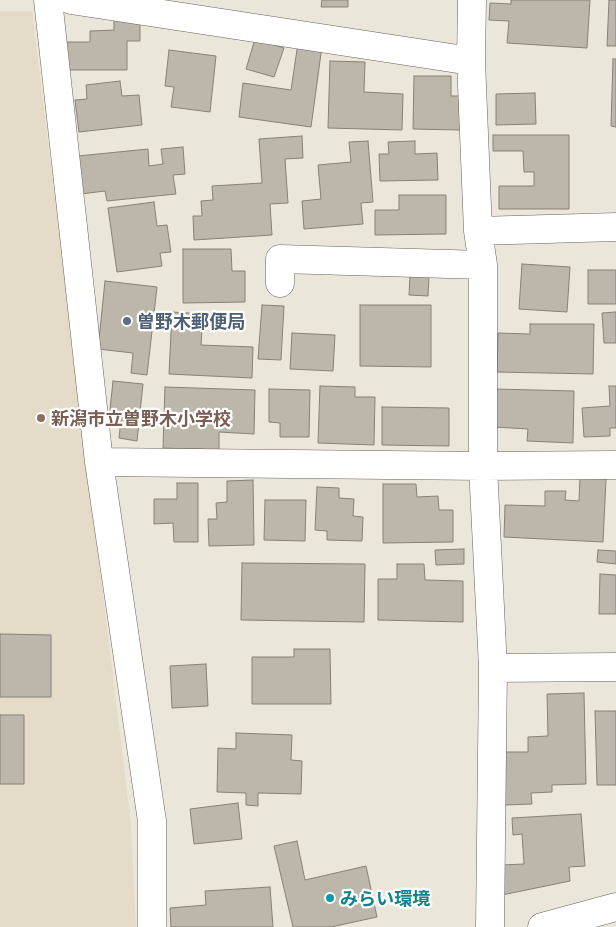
<!DOCTYPE html>
<meta charset="utf-8">
<style>
body{margin:0}
canvas{display:block;background:#ebe6da}
</style>
<canvas width="616" height="927"></canvas>
<script>
const context = document.querySelector('canvas').getContext('2d');
context.lineJoin = 'round';
function fillPath(path, color) { context.fillStyle = color; context.fill(path, 'evenodd'); }
const poly = rows => new Path2D(rows.map(r => 'M' + r).join(''));
function stroke(path, color, width, dash) { context.strokeStyle = color; context.lineWidth = width; context.lineCap = dash ? 'butt' : 'round'; context.setLineDash(dash || []); context.stroke(path); }
function drawText(font, color, halo, rows, align = 'center') {
  context.font = font + ' Georgia,"Noto Sans JP",serif'; context.lineWidth = 4.5; context.setLineDash([]); context.textBaseline = 'middle'; context.strokeStyle = halo; context.fillStyle = color; for (const [text, x, y, turn = 0] of rows) {
    context.save(); context.translate(x, y); context.rotate((+turn || 0) * Math.PI / 180); context.textAlign = isNaN(turn) ? turn : align; if (halo) context.strokeText(text, 0, 0); context.fillText(text, 0, 0); context.restore();
  }
}
fillPath(poly([
 [0,11,32,11,131,825,136,927,0,927]
]), '#e4dbc8');
const building = poly([
 [322,0,348,0,348,7,321,7,322,0],
 [511,0,590,0,587,48,507,43,509,21,489,20,490,3,511,4,511,0],
 [609,0,616,0,616,46,607,46,609,0],
 [114,19,140,19,140,41,127,41,127,70,65,70,65,42,90,42,90,31,114,30,114,19],
 [255,39,284,48,274,77,246,69,255,39],
 [298,43,322,46,311,127,239,117,243,83,291,90,298,43],
 [169,50,216,56,210,112,171,107,174,87,165,86,169,50],
 [613,59,616,59,616,127,611,126,613,59],
 [330,61,365,62,364,92,403,94,402,130,328,128,330,61],
 [414,76,451,76,451,96,460,96,460,130,413,129,414,76],
 [120,81,122,96,139,95,142,125,79,132,75,100,87,99,86,85,120,81],
 [535,93,536,124,496,125,496,94,535,93],
 [493,135,569,135,569,209,499,209,499,186,534,186,534,172,524,172,523,151,493,151,493,135],
 [302,136,303,158,285,159,288,203,270,204,272,235,194,240,193,216,202,216,201,201,213,200,212,186,262,183,259,139,302,136],
 [368,141,373,202,361,203,363,224,304,229,302,201,321,199,318,165,351,162,349,142,368,141],
 [415,141,415,154,437,153,438,180,380,181,379,154,389,154,388,142,415,141],
 [183,147,185,174,173,175,176,194,107,201,105,191,81,194,78,156,148,149,149,166,163,164,161,149,183,147],
 [399,195,446,195,446,234,375,235,375,210,399,210,399,195],
 [154,202,157,226,167,225,171,252,160,253,162,266,117,272,108,208,154,202],
 [183,249,231,249,232,271,245,271,245,302,183,303,183,249],
 [522,264,570,267,567,312,519,309,522,264],
 [588,270,616,270,616,304,588,304,588,270],
 [410,276,429,276,428,296,409,295,410,276],
 [105,281,157,287,147,375,131,373,133,353,98,349,105,281],
 [262,305,284,306,281,360,258,359,262,305],
 [360,305,431,305,431,367,360,366,360,305],
 [172,312,203,314,201,345,253,347,252,378,169,374,172,312],
 [616,312,616,343,604,343,602,313,616,312],
 [530,324,594,324,593,374,497,372,498,333,530,334,530,324],
 [292,333,335,335,333,371,290,369,292,333],
 [113,381,143,384,137,441,119,438,121,420,109,420,113,381],
 [320,386,355,387,355,397,375,397,374,445,318,443,320,386],
 [609,386,616,386,616,428,610,428,610,436,584,437,582,408,610,406,609,386],
 [165,387,255,390,254,434,219,432,219,450,163,448,165,387],
 [269,389,310,390,309,437,280,437,280,423,269,422,269,389],
 [495,389,574,391,573,443,527,441,528,429,494,427,495,389],
 [382,407,449,408,449,446,382,445,382,407],
 [580,477,606,479,603,542,504,537,505,505,545,506,545,491,566,491,565,500,579,501,580,477],
 [253,480,254,545,209,546,208,519,217,519,216,503,227,502,227,481,253,480],
 [177,483,198,483,198,542,174,542,173,523,154,524,154,499,177,499,177,483],
 [383,484,416,484,417,497,438,496,439,510,453,510,453,542,383,543,383,484],
 [317,487,339,488,339,498,354,499,353,516,363,517,362,541,327,540,327,531,315,530,317,487],
 [265,500,306,500,305,541,264,540,265,500],
 [464,549,464,564,436,565,435,550,464,549],
 [598,550,616,551,616,564,597,562,598,550],
 [242,563,365,564,364,622,241,620,242,563],
 [397,564,424,564,425,580,463,581,463,622,378,620,378,579,397,579,397,564],
 [600,574,616,575,616,614,599,614,600,574],
 [0,634,51,635,51,697,0,697,0,634],
 [294,649,330,649,331,704,252,704,252,657,294,657,294,649],
 [206,664,208,706,172,708,170,666,206,664],
 [584,693,586,784,552,785,552,792,531,793,532,804,505,805,503,752,528,752,528,737,548,736,547,694,584,693],
 [595,711,616,711,616,785,597,785,595,711],
 [0,715,24,715,24,784,0,784,0,715],
 [236,733,292,735,291,760,302,761,301,794,258,793,258,806,246,805,246,793,217,792,218,748,236,749,236,733],
 [238,803,242,839,194,844,190,809,238,803],
 [581,814,585,866,569,867,570,881,502,895,502,865,524,864,522,834,513,835,512,818,581,814],
 [297,841,305,880,366,866,377,917,331,927,293,927,274,846,297,841],
 [270,887,273,927,171,927,170,908,206,905,205,891,270,887]
]);
fillPath(building, '#bcb6ab');
stroke(building, '#868177', 1);
const minor = poly([
 [48,0,99,462,152,821,152,927],
 [71,0,471,61],
 [472,0,471,61,478,231,483,265,483,466,493,668,490,927],
 [478,231,616,227],
 [280,283,280,259,483,265],
 [99,462,483,466,616,465],
 [493,668,616,667],
 [542,927,616,907]
]);
stroke(minor, '#676259', 29);
stroke(minor, '#fff', 28);
for (const [x, y, r, color] of [
 [127,321,5,"#5c6f8a"],
 [41,418,5,"#8d6e63"],
 [330,898,5,"#0f9aa8"]
]) { const dot = new Path2D(); dot.arc(x, y, r, 0, 2 * Math.PI); context.fillStyle = color; context.fill(dot); stroke(dot, '#fff', 2); }
drawText('bold 18px', '#4e5e75', '#fff', [
 ["曽野木郵便局",137,321]
], 'left');
drawText('bold 18px', '#785e54', '#fff', [
 ["新潟市立曽野木小学校",51,418]
], 'left');
drawText('bold 18px', '#0d838f', '#fff', [
 ["みらい環境",340,898]
], 'left');
</script>
